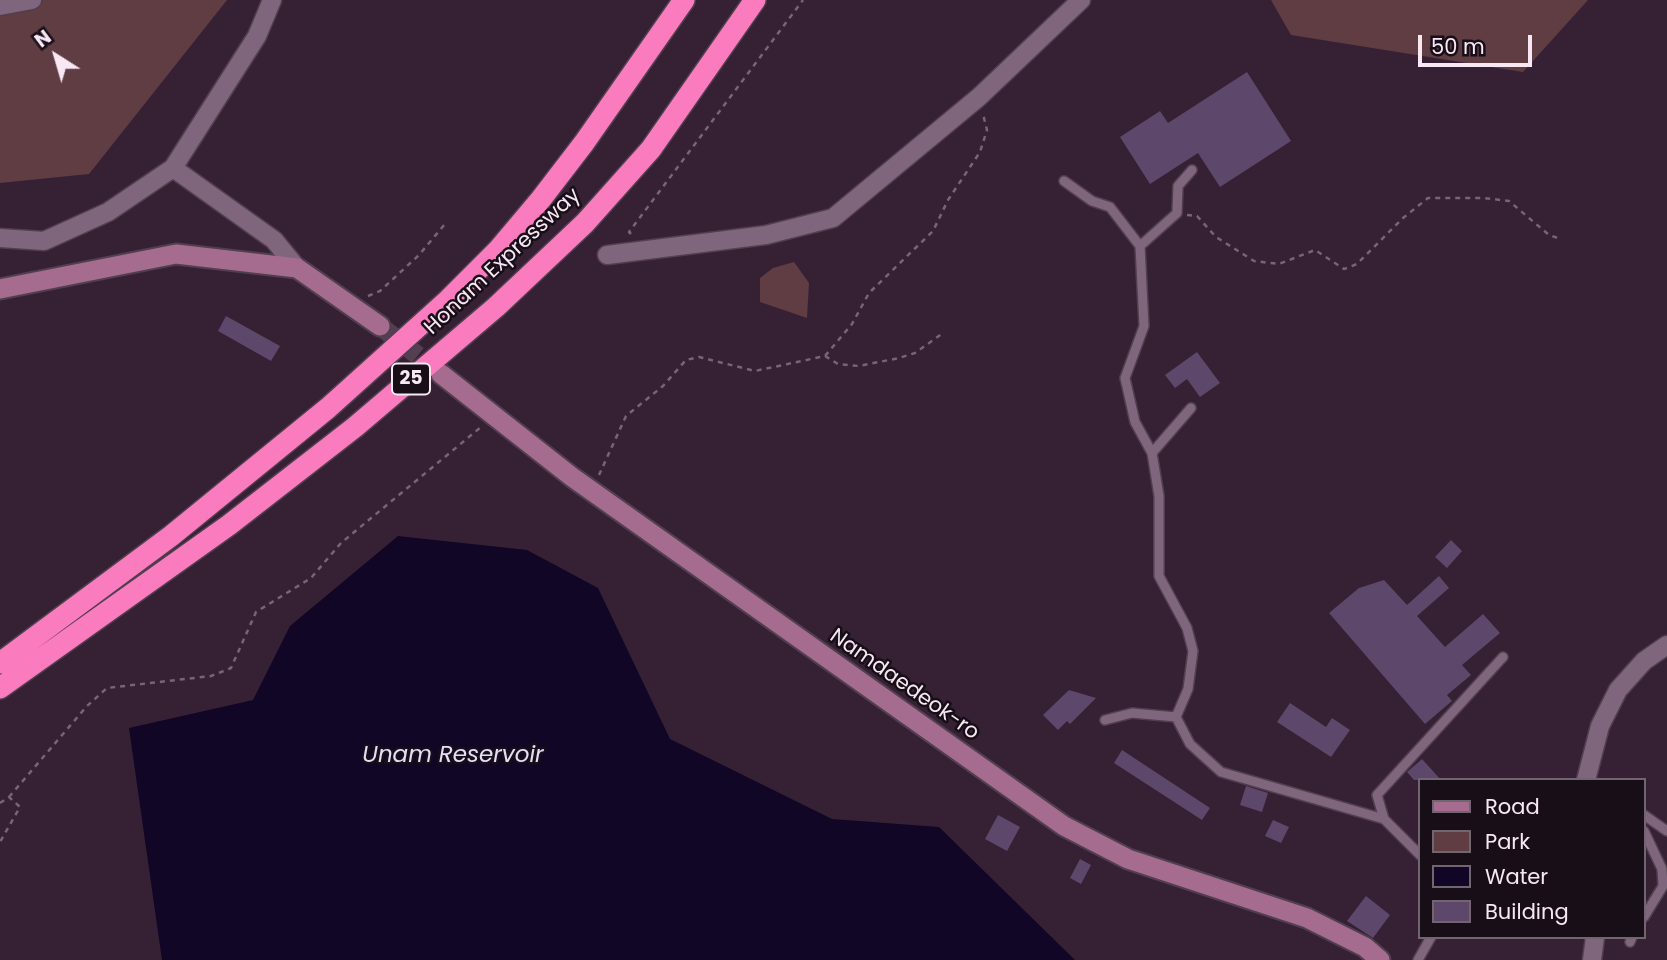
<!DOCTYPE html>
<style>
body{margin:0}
#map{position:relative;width:1667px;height:960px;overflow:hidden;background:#362134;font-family:Poppins,sans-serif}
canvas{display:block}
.legend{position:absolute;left:1418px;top:778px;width:228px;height:161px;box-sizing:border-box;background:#180e17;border:2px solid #71656f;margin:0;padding:9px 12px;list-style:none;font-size:21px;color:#f7e8f4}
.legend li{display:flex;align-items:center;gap:14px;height:35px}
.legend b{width:35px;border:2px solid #71656f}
.north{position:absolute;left:21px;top:21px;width:70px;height:70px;-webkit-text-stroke:5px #180e17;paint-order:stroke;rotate:323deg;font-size:19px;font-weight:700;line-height:28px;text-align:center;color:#f7e8f4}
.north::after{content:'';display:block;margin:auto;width:24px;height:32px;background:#f7e8f4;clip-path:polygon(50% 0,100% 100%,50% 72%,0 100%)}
.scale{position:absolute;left:1418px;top:35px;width:114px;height:32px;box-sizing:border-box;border:4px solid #f7e8f4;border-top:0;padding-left:9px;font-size:21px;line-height:24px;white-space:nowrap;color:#f7e8f4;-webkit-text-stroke:5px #180e17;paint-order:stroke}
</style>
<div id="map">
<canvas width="1667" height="960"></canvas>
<ul class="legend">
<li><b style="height:9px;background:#a56c90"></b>Road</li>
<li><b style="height:19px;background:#5f3d43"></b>Park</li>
<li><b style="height:19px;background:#110626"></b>Water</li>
<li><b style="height:19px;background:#5d476a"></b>Building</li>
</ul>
<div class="north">N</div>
<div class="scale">50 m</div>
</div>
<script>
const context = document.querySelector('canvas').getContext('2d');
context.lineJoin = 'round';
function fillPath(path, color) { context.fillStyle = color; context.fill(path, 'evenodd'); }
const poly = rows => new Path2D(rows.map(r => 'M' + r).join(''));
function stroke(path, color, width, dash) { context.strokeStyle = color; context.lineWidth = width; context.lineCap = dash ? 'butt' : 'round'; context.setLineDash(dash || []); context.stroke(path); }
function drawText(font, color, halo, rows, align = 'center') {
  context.font = font + ' Poppins,sans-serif'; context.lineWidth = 5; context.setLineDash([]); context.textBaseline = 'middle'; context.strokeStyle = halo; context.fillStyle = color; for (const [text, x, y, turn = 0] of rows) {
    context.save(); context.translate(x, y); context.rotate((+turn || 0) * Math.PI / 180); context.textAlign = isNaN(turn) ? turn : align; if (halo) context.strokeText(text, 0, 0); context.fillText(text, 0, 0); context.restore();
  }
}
fillPath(poly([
 [0,0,227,0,89,174,0,183],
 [1271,0,1588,0,1523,72,1291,35],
 [794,262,809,283,807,318,760,302,760,278,773,268]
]), '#5f3d43');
fillPath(poly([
 [398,536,527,550,598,588,670,739,832,819,939,827,1075,960,162,960,129,728,253,700,290,626]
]), '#110626');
fillPath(poly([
 [1247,72,1291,141,1220,187,1198,153,1150,184,1120,137,1160,111,1168,123],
 [226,316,280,346,271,361,218,331],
 [1197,352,1220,383,1200,397,1187,379,1175,388,1165,375],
 [1451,540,1462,551,1447,568,1435,557],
 [1439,576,1449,588,1417,616,1445,647,1483,614,1500,633,1462,665,1471,675,1447,695,1452,701,1425,724,1329,613,1359,588,1384,580,1407,605],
 [1069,690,1096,698,1070,724,1067,721,1058,730,1043,715],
 [1290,703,1326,727,1332,718,1350,730,1331,757,1277,722],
 [1122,750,1210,808,1202,820,1114,763],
 [1422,759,1441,780,1414,780,1407,772],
 [1246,786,1268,793,1262,812,1240,805],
 [998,815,1020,827,1007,851,985,839],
 [1273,820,1289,827,1281,843,1265,836],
 [1080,859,1091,865,1081,884,1070,878],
 [1366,896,1390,915,1373,938,1347,921]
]), '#5d476a');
stroke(poly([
 [380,326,440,373]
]), '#533f51', 19, [19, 10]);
const service = poly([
 [1064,181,1092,201,1110,207,1140,246],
 [1152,453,1135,422,1125,378,1144,326,1140,246,1177,213,1178,186,1192,170],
 [1176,717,1188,689,1193,651,1187,628,1159,576,1159,496,1152,453,1191,408],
 [1105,720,1132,713,1176,717,1190,744,1221,772,1384,819,1420,855],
 [1644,815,1667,831],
 [1384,819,1377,795,1503,657],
 [1644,831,1662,869,1663,886,1644,917],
 [1630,942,1632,937],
 [1418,960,1431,937]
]);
const minor = poly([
 [0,6,32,0],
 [173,168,257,36,272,0],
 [0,238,44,241,108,212,173,168,274,240,297,268],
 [607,255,766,235,833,218,979,97,1081,0],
 [1586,780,1600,726,1618,690,1644,661,1667,645],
 [1592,960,1595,937]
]);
const secondary = poly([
 [0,289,176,254,297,268,380,326],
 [441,374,572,477,1064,826,1128,859,1307,918,1365,947,1380,960]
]);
const motorway = poly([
 [0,663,171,536,328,408,448,300,498,250,541,199,584,143,684,0],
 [0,688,229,525,355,427,496,307,585,223,651,149,755,0]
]);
stroke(service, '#513f4f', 12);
stroke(minor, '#513f4f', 21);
stroke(secondary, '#513f4f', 23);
stroke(motorway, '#513f4f', 24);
stroke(poly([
 [1187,215,1197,216,1216,237,1254,261,1279,264,1315,250,1344,269,1357,264,1403,218,1428,198,1484,198,1509,201,1549,235,1561,239],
 [631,234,629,232,803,0],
 [368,296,380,291,419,255,445,224],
 [825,356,838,364,859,366,899,358,915,353,943,333],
 [599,475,626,416,663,386,686,360,699,357,755,371,825,356,852,324,869,293,933,231,948,200,980,152,987,130,983,114],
 [9,797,87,706,107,688,211,676,231,668,256,612,311,578,341,543,481,427],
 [0,803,9,797,20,807,0,842]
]), '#776475', 2.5, [5, 5]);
stroke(service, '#80667c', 9);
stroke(minor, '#80667c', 18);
stroke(secondary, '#a56c90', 19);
stroke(motorway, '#fa7bbe', 21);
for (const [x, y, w] of [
 [411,379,38]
]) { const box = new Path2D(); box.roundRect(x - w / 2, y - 15.5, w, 31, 5); context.fillStyle = '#180e17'; context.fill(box); stroke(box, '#f7e8f4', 2); }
drawText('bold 19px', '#f7e8f4', null, [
 ["25",411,379]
]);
drawText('21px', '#f7e8f4', '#180e17', [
 ["Honam Expressway",503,262,-43],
 ["Namdaedeok-ro",904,685,35]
]);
drawText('italic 23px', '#e3dffa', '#180e17', [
 ["Unam Reservoir",453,756]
]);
</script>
